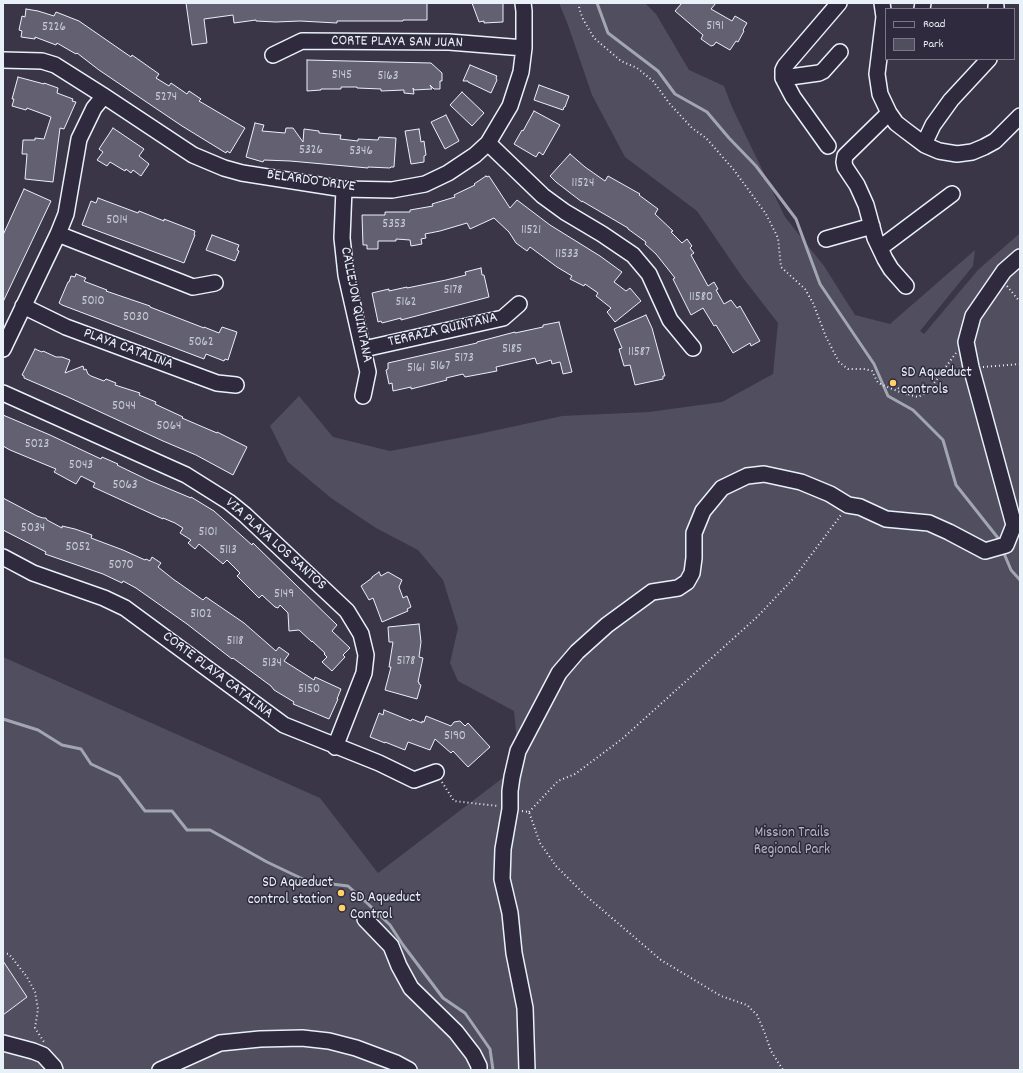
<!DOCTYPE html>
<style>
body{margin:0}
#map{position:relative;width:1023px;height:1073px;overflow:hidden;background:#3a3648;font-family:Dekko,sans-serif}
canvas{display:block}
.frame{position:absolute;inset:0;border:4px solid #e8f1f8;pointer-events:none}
.legend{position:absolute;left:885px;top:8px;width:130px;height:52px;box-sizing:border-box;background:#2f2a3d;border:1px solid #797a88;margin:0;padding:5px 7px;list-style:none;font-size:12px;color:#e8f1f8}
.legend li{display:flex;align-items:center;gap:8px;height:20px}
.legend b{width:20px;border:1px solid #797a88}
</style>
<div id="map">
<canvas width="1023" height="1073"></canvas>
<div class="frame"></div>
<ul class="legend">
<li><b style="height:5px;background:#2f2a3d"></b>Road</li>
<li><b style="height:11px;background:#504e5f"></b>Park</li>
</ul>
</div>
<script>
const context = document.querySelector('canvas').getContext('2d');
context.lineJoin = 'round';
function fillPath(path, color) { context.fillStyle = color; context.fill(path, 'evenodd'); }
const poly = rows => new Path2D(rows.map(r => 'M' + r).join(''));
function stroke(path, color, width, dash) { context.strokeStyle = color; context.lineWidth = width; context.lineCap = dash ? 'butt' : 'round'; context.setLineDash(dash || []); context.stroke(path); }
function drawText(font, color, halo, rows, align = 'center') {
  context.font = font + ' Dekko,sans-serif'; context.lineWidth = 3; context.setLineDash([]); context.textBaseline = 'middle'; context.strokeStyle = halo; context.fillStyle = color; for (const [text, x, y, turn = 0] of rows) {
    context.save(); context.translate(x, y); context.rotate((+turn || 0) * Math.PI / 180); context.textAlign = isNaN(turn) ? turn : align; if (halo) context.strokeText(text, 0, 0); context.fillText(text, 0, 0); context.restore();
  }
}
fillPath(poly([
 [559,3,645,3,656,14,689,70,724,86,732,107,785,217,824,266,855,315,890,324,975,250,973,266,920,331,924,334,978,270,1020,233,1020,1070,3,1070,3,657,320,798,378,873,525,761,518,751,514,711,458,681,450,663,458,628,443,580,418,550,376,528,331,498,288,462,270,426,299,396,333,437,390,451,474,435,562,416,649,412,722,402,773,374,778,323,743,278,697,211,625,157,592,95,568,25]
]), '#504e5f');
stroke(poly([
 [597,3,608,33,658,71,675,94,707,112,729,138,756,166,796,219,820,284,874,364,888,396,913,410,943,440,956,485,998,538,1000,542],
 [1003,551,1011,570,1020,580],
 [3,719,38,730,62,745,81,749,91,764,119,777,145,811,172,811,187,830,210,830,267,862,307,881,348,886,367,903,390,925,403,945,443,998,465,1013,490,1049,493,1070]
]), '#a2a6b1', 3);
const building = poly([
 [186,3,427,3,427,20,403,20,403,21,337,21,337,23,300,21,276,22,256,21,256,20,234,23,233,15,204,19,207,43,192,45,186,3],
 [472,3,503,3,503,22,484,23,484,21,479,22,472,3],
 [682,3,716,3,711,9,732,21,735,16,747,23,743,30,744,31,738,42,736,41,730,50,716,42,714,45,711,46,701,39,703,35,675,11,682,3],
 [26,9,38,11,54,16,56,12,79,21,131,57,132,55,159,74,156,78,169,86,171,83,187,94,189,91,201,99,199,101,245,128,230,153,227,151,226,153,182,126,99,70,77,53,76,54,69,50,57,43,56,45,35,37,35,39,21,37,22,31,19,30,22,16,25,17,26,9],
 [307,60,431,63,442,73,442,81,440,81,440,89,434,89,430,85,432,89,414,90,413,88,414,94,404,93,404,90,381,91,381,89,357,88,357,87,341,87,341,89,321,89,321,90,307,91,307,60],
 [470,65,497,76,496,78,497,80,491,93,468,82,468,81,463,81,470,65],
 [18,77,44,84,44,83,58,88,57,93,73,99,72,101,76,102,64,129,60,128,53,182,25,179,27,154,22,154,23,140,35,140,35,138,44,139,51,117,27,108,26,110,12,106,14,99,12,99,18,77],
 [539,85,569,96,565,107,564,107,563,110,534,100,539,85],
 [462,92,484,113,472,126,450,105,462,92],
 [534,111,560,125,543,155,539,152,536,157,514,144,522,130,523,131,534,111],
 [446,115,459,141,445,149,431,122,446,115],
 [255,123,264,125,262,131,285,133,286,128,293,128,303,142,304,129,319,131,319,133,341,135,340,139,358,141,358,139,378,140,379,137,396,138,394,167,391,167,390,168,368,167,368,168,290,161,264,160,263,162,246,157,255,123],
 [113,128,144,149,139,156,149,164,141,176,133,170,131,173,126,169,125,171,110,162,107,166,97,160,103,152,99,149,113,128],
 [419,129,421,142,424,141,426,155,424,156,424,162,411,164,405,131,419,129],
 [570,154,585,167,605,181,608,176,640,194,639,195,658,209,655,214,673,231,671,232,682,243,687,239,692,246,690,248,694,253,691,255,708,286,714,282,718,289,716,290,724,304,731,300,737,308,740,306,760,341,751,346,750,343,733,353,716,325,714,326,703,308,691,315,673,279,675,278,656,254,645,244,646,242,628,229,628,228,582,201,582,202,556,182,550,176,570,154],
 [486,176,487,177,489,176,510,208,517,200,550,225,600,256,622,272,614,282,626,291,630,288,641,301,615,322,607,312,611,308,596,296,598,293,585,284,584,286,570,279,572,276,557,267,530,247,527,251,516,243,509,232,494,218,470,229,467,223,440,231,425,234,426,238,421,239,422,244,411,246,410,240,396,239,396,241,378,241,378,249,367,249,367,245,363,245,362,215,385,215,385,212,410,212,410,210,433,206,432,204,455,197,454,195,475,185,474,184,486,176],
 [24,189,51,201,3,302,3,235,24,189],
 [98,198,138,213,139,211,164,221,164,219,195,231,194,235,195,235,184,263,82,225,91,201,96,203,98,198],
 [212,235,239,245,237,250,239,251,235,261,206,250,212,235],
 [481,268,482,275,484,275,489,297,401,320,401,318,382,323,381,321,378,322,372,293,389,289,389,291,407,287,407,288,446,280,466,275,465,272,481,268],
 [76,274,86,278,84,281,86,282,107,290,106,291,150,306,150,307,204,328,204,327,219,333,222,327,237,332,228,360,225,359,224,361,206,354,204,359,62,305,59,303,68,282,69,282,71,276,75,277,76,274],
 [646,315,652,328,665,376,663,376,663,379,635,385,630,365,624,366,619,349,622,348,614,329,646,315],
 [559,322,572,372,563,374,560,362,552,364,551,360,537,364,535,358,496,367,497,371,465,377,463,374,446,378,447,380,411,389,411,387,393,391,392,383,389,384,386,370,388,369,388,363,477,343,477,342,515,332,515,333,543,327,543,325,559,322],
 [35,349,42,352,43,351,56,357,62,357,70,360,65,373,83,366,84,370,86,369,88,374,91,376,104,381,106,379,116,383,115,385,140,393,139,395,156,402,155,404,183,417,182,418,217,433,217,432,247,447,233,475,196,455,163,441,68,397,24,378,24,376,22,375,35,349],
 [3,415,50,435,101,459,102,457,118,464,117,465,148,480,191,498,191,497,214,511,252,545,253,543,337,625,332,631,350,648,343,655,345,657,332,671,322,662,327,657,324,654,325,653,312,641,312,642,299,630,289,631,288,613,280,605,278,608,275,607,262,595,259,598,237,576,240,573,227,560,223,564,199,544,195,549,188,543,191,540,180,533,183,528,175,523,163,518,163,519,93,487,95,483,81,476,76,484,54,472,56,469,10,450,3,446,3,415],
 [3,498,37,516,43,518,46,518,47,520,62,528,62,526,75,529,92,535,91,538,123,550,145,560,146,559,150,561,152,557,161,563,158,567,173,579,203,600,206,597,244,623,276,651,279,647,289,654,284,661,314,680,315,677,341,689,337,699,338,699,329,719,293,704,294,702,274,690,271,686,233,658,232,659,187,624,136,588,123,581,122,583,103,574,45,554,46,552,3,530,3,498],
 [379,572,381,576,388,572,402,580,399,587,403,598,407,596,411,607,407,609,408,611,382,622,373,598,369,600,361,586,372,578,372,577,379,572],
 [419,624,421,642,419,657,423,658,418,682,419,682,419,684,421,685,417,699,385,690,391,667,389,667,393,642,389,642,388,627,419,624],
 [384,710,411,721,412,719,422,723,422,721,424,722,426,716,451,726,454,722,460,721,465,726,468,723,490,747,468,767,453,751,451,753,435,739,430,750,408,742,405,750,385,742,385,743,370,737,379,713,383,715,384,710],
 [3,961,27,997,3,1015,3,961]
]);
fillPath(building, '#636171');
stroke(building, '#e8f1f8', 1);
const minor = poly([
 [882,3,884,17,877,74,880,94,889,113,896,123,905,130,925,145,939,151,957,154,972,152,984,147,995,141,1020,116],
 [922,9,923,3],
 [996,9,996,6],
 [273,55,302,41,449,42,524,48],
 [3,60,42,61,55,65,104,96,193,155,224,168,242,173,344,189,392,190,425,184,448,173,475,155,488,143,510,106,521,72,524,48,524,11,523,3],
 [783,78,819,73,823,71,840,52],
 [889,113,845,156,844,162,845,167,857,185,866,205,875,238,885,259,891,269,906,286],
 [488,143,543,196,565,212,602,234,633,255,649,274,670,320,693,348],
 [924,144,933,125,951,100,989,59],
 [828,146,793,97,783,78,783,70,785,66,839,3],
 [344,189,342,238,346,275,368,372,363,396],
 [58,234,193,287,215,283],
 [826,239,872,226],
 [880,248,952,194],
 [23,306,66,327,217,383,236,385],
 [3,349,58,234,66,214,79,139,94,108,104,96],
 [364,349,503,318,519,304],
 [3,393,186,475,229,502,245,515,347,611,361,634,366,655,364,673,335,747],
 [3,557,33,573,104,598,125,608,284,725,379,763,414,780,436,772],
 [365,919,391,946,399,966,411,988,456,1032,473,1054,479,1066,479,1070],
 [3,1043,33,1051,43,1055,54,1067,55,1070],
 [160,1070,220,1043,260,1039,302,1038,329,1041,356,1048,396,1063,409,1070],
 [527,1070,525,1008,514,953,510,913,502,879,503,849,510,809,510,791,512,777,518,751,559,673,577,652,607,625,652,592,678,588,687,582,692,573,694,558,694,533,703,511,722,488,747,476,764,474,801,482,830,494,848,505,860,507,886,519,929,523,949,532,985,551,1006,545,1014,525,971,367,966,342,973,316,1004,271,1020,257]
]);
stroke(minor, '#e8f1f8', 18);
stroke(poly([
 [580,3,579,8,583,19,594,38,621,61,637,68,653,81,669,103,692,128,706,138,734,170,766,214,778,238,781,267,805,289,813,303,826,337,839,362,848,369,865,369,872,371,878,383,902,393,910,395],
 [1007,286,1020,302],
 [983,367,1020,364],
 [898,388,910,395,918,397,924,394,932,386,956,353],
 [442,782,454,801,498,806],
 [522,811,529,812,540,843,556,866,585,895,661,960,721,996,747,1005,757,1015,764,1031,771,1051,783,1070],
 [529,812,558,781,575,774,622,739,757,617,793,579,841,515],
 [3,953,9,954,27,977,35,992,38,1009,35,1028,44,1042]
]), '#e8f1f8', 2, [1, 3]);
stroke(minor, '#2f2a3d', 15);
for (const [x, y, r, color] of [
 [893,383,4,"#ffd166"],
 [341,893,4,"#ffd166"],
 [342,908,4,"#ffd166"]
]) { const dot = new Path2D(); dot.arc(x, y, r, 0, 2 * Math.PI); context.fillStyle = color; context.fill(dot); stroke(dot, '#2f2a3d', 1.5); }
drawText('13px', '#c7cdd6', null, [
 ["5191",715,27],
 ["5226",54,28],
 ["5145",342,76],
 ["5163",388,77],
 ["5274",166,98],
 ["5326",311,151],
 ["5346",361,152],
 ["11524",583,184],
 ["5014",117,221],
 ["5353",394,225],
 ["11521",531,231],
 ["11533",567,255],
 ["5178",453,291],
 ["11580",701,298],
 ["5010",93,302],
 ["5162",406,303],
 ["5030",136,318],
 ["5062",201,343],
 ["5185",512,350],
 ["11587",639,353],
 ["5173",464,359],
 ["5167",440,367],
 ["5161",416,369],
 ["5044",124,407],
 ["5064",169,427],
 ["5023",37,445],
 ["5043",81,466],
 ["5063",125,486],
 ["5034",33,529],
 ["5101",208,533],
 ["5052",78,548],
 ["5113",228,551],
 ["5070",121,566],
 ["5149",284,595],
 ["5102",201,615],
 ["5118",235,642],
 ["5178",406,662],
 ["5134",272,664],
 ["5150",309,690],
 ["5190",455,737]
]);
drawText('15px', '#e8f1f8', '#2f2a3d', [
 ["CORTE PLAYA SAN JUAN",397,43,1],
 ["BELARDO DRIVE",311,182,8],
 ["CALLEJON QUINTANA",355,305,79],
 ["TERRAZA QUINTANA",443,331,-13],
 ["PLAYA CATALINA",128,350,20],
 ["VIA PLAYA LOS SANTOS",275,545,42],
 ["CORTE PLAYA CATALINA",217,676,37]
]);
drawText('15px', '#e8f1f8', '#2f2a3d', [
 ["SD Aqueduct",901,374],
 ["controls",901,391],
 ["SD Aqueduct",333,884,"right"],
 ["control station",333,901,"right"],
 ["SD Aqueduct",350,899],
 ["Control",350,916]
], 'left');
drawText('15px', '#b3b8c2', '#2f2a3d', [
 ["Mission Trails",792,834],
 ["Regional Park",792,851]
]);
</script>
